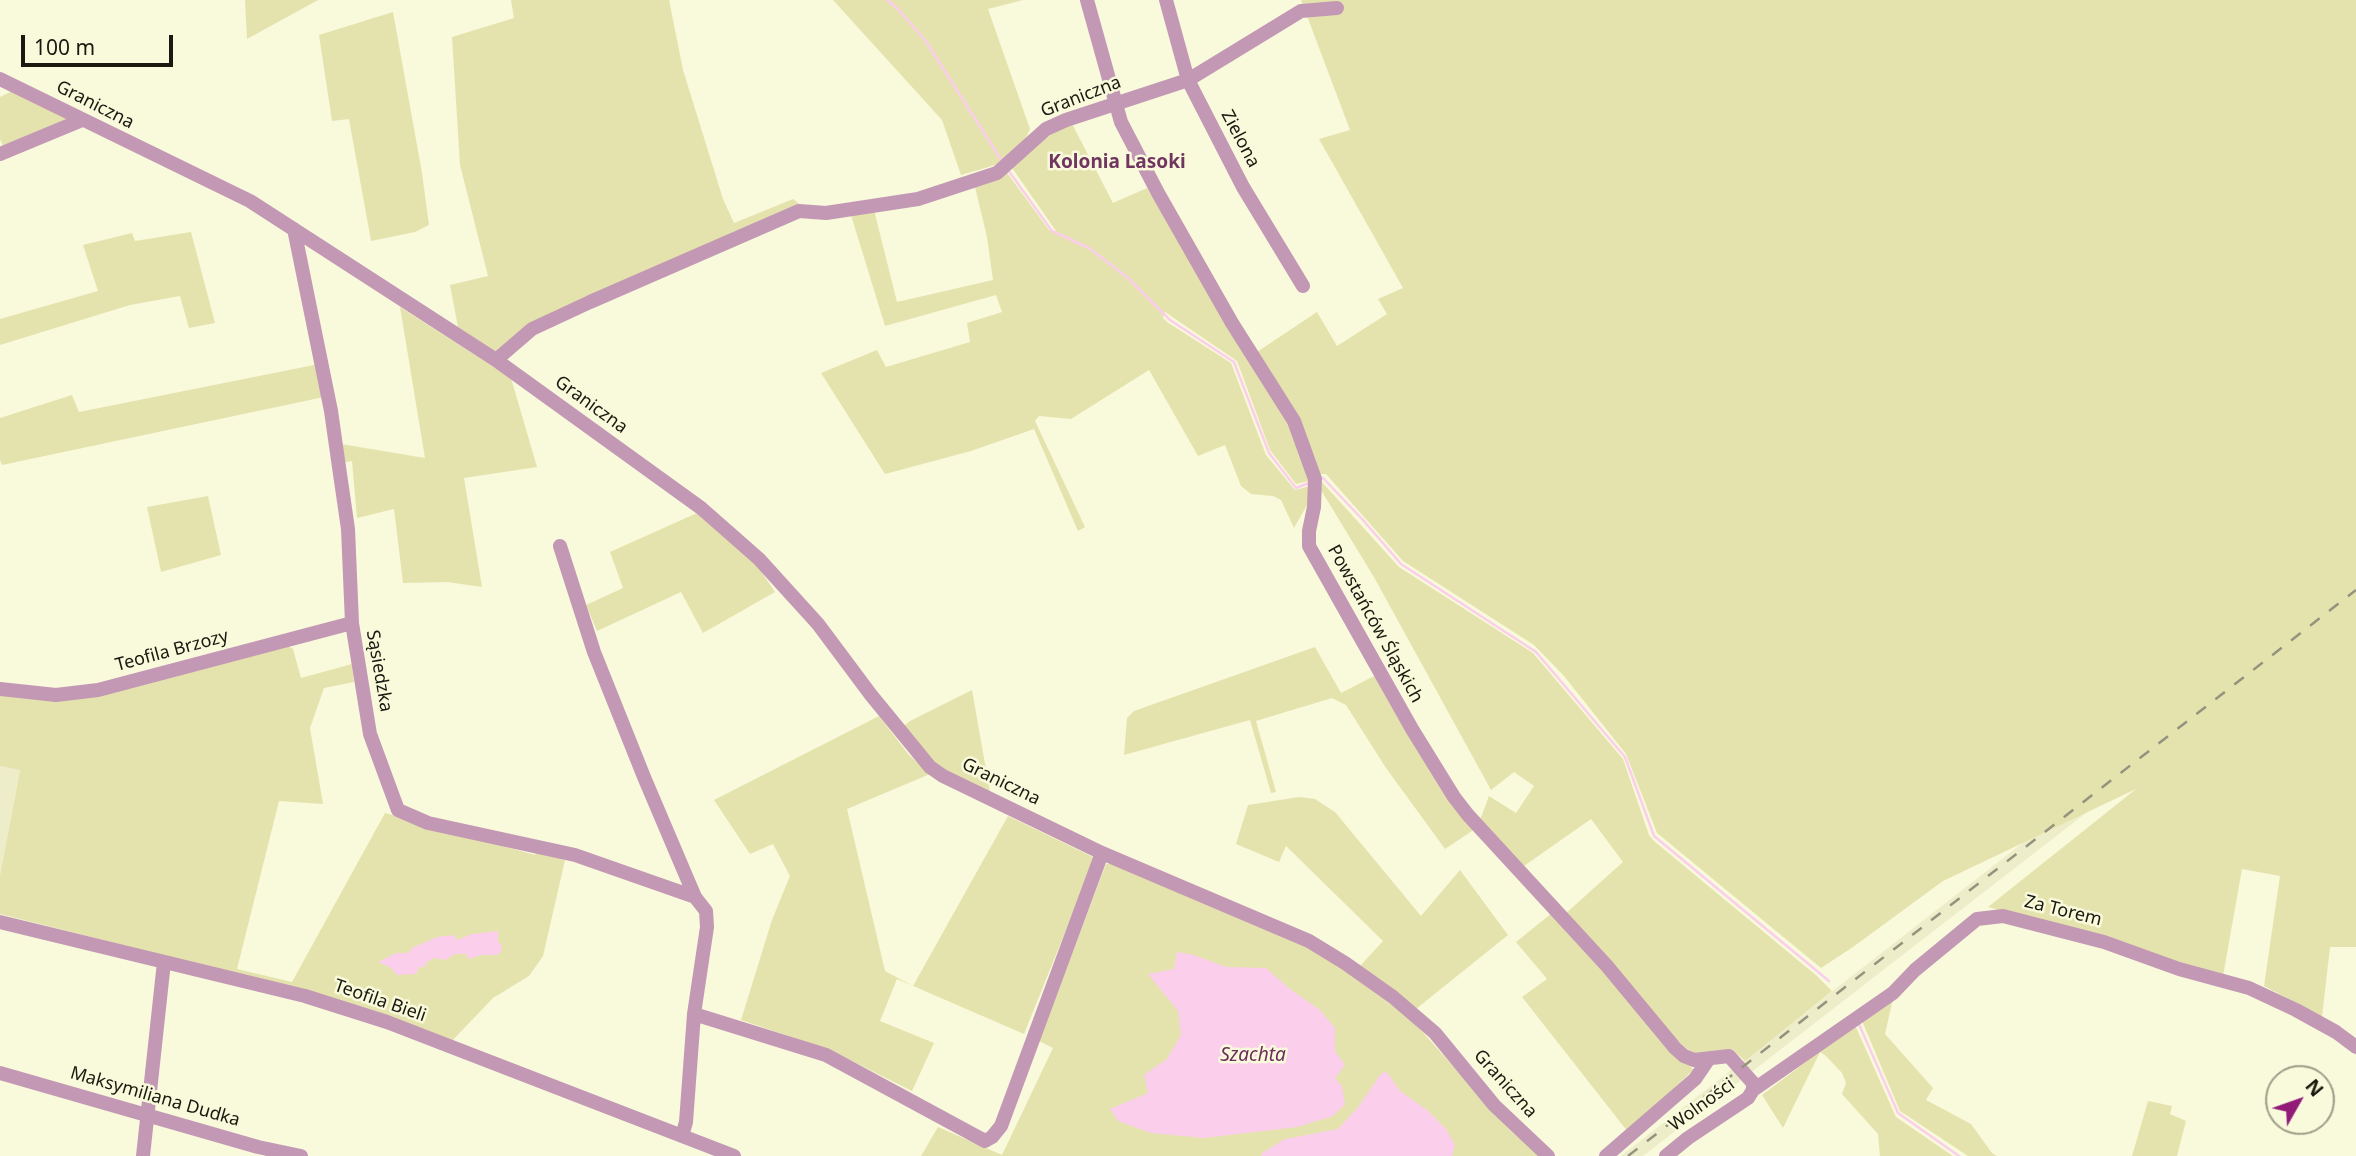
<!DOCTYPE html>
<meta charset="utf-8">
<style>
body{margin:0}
#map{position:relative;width:2356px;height:1156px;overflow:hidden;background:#f9f9dc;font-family:"Noto Sans",sans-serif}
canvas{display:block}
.north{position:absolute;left:2265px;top:1065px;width:70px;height:70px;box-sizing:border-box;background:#f9f9dc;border:2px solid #9f9f8a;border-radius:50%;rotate:50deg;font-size:19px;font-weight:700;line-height:28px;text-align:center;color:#19190f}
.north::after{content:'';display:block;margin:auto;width:24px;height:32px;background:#921b79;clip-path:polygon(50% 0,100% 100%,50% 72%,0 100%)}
.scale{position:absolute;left:21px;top:35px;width:152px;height:32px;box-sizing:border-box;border:4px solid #19190f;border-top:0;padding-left:9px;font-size:21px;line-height:24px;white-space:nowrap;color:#19190f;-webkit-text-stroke:5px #f9f9dc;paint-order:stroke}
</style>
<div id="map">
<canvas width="2356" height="1156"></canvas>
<div class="north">N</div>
<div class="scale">100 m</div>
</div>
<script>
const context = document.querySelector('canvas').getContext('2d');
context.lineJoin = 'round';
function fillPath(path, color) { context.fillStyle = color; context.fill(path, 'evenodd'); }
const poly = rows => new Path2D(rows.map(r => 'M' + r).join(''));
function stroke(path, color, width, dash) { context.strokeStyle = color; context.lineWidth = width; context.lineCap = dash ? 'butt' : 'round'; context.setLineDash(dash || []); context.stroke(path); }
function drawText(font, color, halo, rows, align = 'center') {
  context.font = font + ' "Noto Sans",sans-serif'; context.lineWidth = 5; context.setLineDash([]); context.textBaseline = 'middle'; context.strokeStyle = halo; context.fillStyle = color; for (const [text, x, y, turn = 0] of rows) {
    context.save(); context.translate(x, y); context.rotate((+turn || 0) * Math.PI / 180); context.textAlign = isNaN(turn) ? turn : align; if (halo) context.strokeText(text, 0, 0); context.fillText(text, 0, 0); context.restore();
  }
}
fillPath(poly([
 [2356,604,1643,1156,1621,1156,2065,810],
 [0,766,20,769,0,875]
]), '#eeedca');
fillPath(poly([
 [245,0,318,0,247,39],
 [511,0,669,0,683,70,723,199,734,223,793,199,803,207,500,351,494,352,458,327,450,285,488,276,460,165,452,37,514,18],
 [833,0,1023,0,988,9,1030,129,1025,140,1015,150,995,165,961,175,942,120],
 [1301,0,2356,0,2356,947,2330,947,2322,1017,2264,986,2280,876,2242,869,2223,976,1988,907,2136,789,1943,881,1853,947,1821,968,1657,833,1626,754,1564,676,1534,645,1403,561,1326,474,1319,474,1257,352,1317,312,1337,346,1387,314,1378,299,1403,288,1319,139,1350,130],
 [393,12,422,173,429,225,415,232,371,241,349,119,332,121,319,35],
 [12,91,68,118,4,149,0,139,0,97],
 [1070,120,1113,203,1147,188,1289,425,1309,481,1296,484,1270,450,1237,361,1165,312,1163,318,1167,322,1231,363,1266,455,1295,490,1310,486,1311,498,1294,528,1281,500,1273,496,1251,494,1241,486,1225,445,1198,456,1149,370,1071,419,1039,416,1035,421,1085,527,1078,531,1034,429,971,451,885,474,821,373,877,350,886,367,970,342,967,323,1002,312,996,295,885,326,851,215,874,210,897,302,993,280,987,237,975,187,1005,170,1049,230,1056,231,1010,165],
 [191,232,215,323,189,328,180,296,130,305,0,345,0,319,98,291,83,245,132,233,135,241],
 [400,307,511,378,537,467,464,478,482,587,447,582,403,583,394,509,357,518,352,461,342,463,341,444,425,458],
 [319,364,324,397,2,465,0,460,0,418,72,395,79,412],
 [1322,482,1399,567,1533,653,1623,759,1649,835,1654,841,1817,976,1832,991,1745,1061,1732,1049,1693,1054,1666,1031,1565,914,1623,862,1591,819,1524,866,1480,820,1489,796,1516,813,1534,786,1514,772,1491,790,1375,579,1321,490],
 [208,496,221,555,161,572,147,507],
 [697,513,750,555,775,592,703,633,681,592,597,631,586,605,623,588,610,552],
 [287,645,293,649,301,678,352,664,354,682,324,688,310,728,323,804,279,801,237,969,292,982,385,813,535,855,536,851,565,860,543,956,529,976,493,998,450,1043,298,989,0,914,0,875,20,770,0,766,0,692,50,700],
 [1315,647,1341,693,1376,675,1475,829,1445,849,1386,768,1346,705,1332,698,1256,721,1276,792,1271,793,1250,720,1124,755,1127,718,1134,711],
 [972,690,990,792,940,770,904,726,910,721],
 [879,716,909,755,930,774,847,809,885,971,913,986,1008,816,1095,858,1024,1034,897,979,880,1021,934,1043,912,1091,830,1050,741,1020,772,920,790,876,773,844,750,854,714,800],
 [1299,797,1315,799,1335,812,1421,916,1460,870,1508,935,1416,1009,1360,966,1383,941,1286,846,1279,862,1236,844,1248,805],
 [1106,864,1116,864,1315,949,1411,1019,1511,1131,1541,1156,921,1156,938,1127,1002,1155,1053,1048,1039,1041],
 [1552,913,1595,961,1678,1060,1689,1064,1693,1070,1628,1132,1522,997,1547,979,1516,942],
 [1893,999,1885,1034,1933,1088,1926,1100,1971,1124,1992,1153,1997,1156,1968,1156,1900,1111,1862,1021],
 [1855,1025,1896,1117,1953,1156,1880,1156,1878,1134,1842,1094,1846,1083,1842,1073,1826,1056,1820,1052,1783,1128,1762,1095],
 [2148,1101,2172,1106,2170,1114,2186,1121,2177,1156,2132,1156]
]), '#e5e3ad');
fillPath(poly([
 [498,931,498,941,502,946,501,952,497,955,482,955,468,959,466,954,455,954,445,960,434,958,427,962,424,968,420,966,416,974,397,975,391,968,378,962,396,953,408,953,412,948,437,937,454,935,457,940,472,934],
 [1177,952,1194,955,1226,967,1266,968,1290,989,1320,1010,1335,1028,1335,1051,1345,1065,1335,1078,1342,1086,1345,1104,1333,1116,1297,1127,1204,1138,1151,1133,1118,1121,1110,1109,1148,1093,1144,1075,1167,1059,1181,1035,1178,1011,1148,974,1174,969],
 [1386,1071,1400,1091,1427,1110,1446,1129,1455,1145,1452,1156,1261,1156,1262,1153,1285,1139,1338,1129,1359,1106,1380,1075]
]), '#fbceec');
stroke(poly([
 [887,0,896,7,925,40,1002,161],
 [1008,170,1052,231,1089,248,1128,278,1170,320,1234,362,1269,453,1296,488,1309,483],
 [1321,479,1323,478,1363,520,1401,564,1536,652,1625,757,1654,836,1829,981],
 [1858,1022,1898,1113,1959,1156]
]), '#fbceec', 2.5);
stroke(poly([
 [1087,0,1121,122,1158,193,1232,323,1294,421,1315,479,1314,507,1309,531,1309,546,1412,729,1454,797,1468,815,1607,966,1675,1048,1684,1056,1694,1060,1729,1056,1753,1083,1753,1090,1748,1098,1688,1138,1666,1156],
 [1166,0,1188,80,1243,187,1303,286],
 [0,79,250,201,496,360,701,508,759,559,818,624,871,695,930,767,943,776,1102,853,1309,941,1345,963,1393,997,1435,1033,1494,1105,1548,1156],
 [0,154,82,120],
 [294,229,331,411,340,474,348,529,352,623,370,734,398,810,428,823,575,855,695,897],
 [496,360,532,329,590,302,799,211,826,213,918,199,997,173,1046,129,1066,120,1188,80,1301,11,1337,8],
 [560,546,594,652,644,777,695,897,706,911,707,927,694,1014,686,1122,682,1136],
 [0,689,56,695,98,690,352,623],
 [0,922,305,996,387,1022,734,1156],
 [694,1014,826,1055,985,1141,992,1137,1001,1126,1102,853],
 [0,1073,258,1147,301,1156],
 [1753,1090,1893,993,1915,970,1977,919,2003,916,2104,942,2179,969,2249,988,2296,1010,2336,1032,2356,1047],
 [143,1156,164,962],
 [1606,1156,1695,1079,1708,1060]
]), '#c398b5', 14);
stroke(poly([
 [1628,1156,2356,590]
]), '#93937e', 2.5, [12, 12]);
drawText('18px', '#19190f', '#f9f9dc', [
 ["Graniczna",1081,97,-21],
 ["Graniczna",95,105,27],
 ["Zielona",1240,139,62],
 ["Graniczna",591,405,36],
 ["Powstańców Śląskich",1375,624,61],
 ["Teofila Brzozy",172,651,-15],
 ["Sąsiedzka",379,671,80],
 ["Graniczna",1001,782,26],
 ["Za Torem",2063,911,14],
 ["Teofila Bieli",380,1001,19],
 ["Graniczna",1505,1084,48],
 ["Maksymiliana Dudka",155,1097,16],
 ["Wolności",1702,1105,-36]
]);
drawText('bold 19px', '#703660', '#f9f9dc', [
 ["Kolonia Lasoki",1117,163]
]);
drawText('italic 19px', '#6d2d5d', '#f9f9dc', [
 ["Szachta",1253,1056]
]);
</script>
